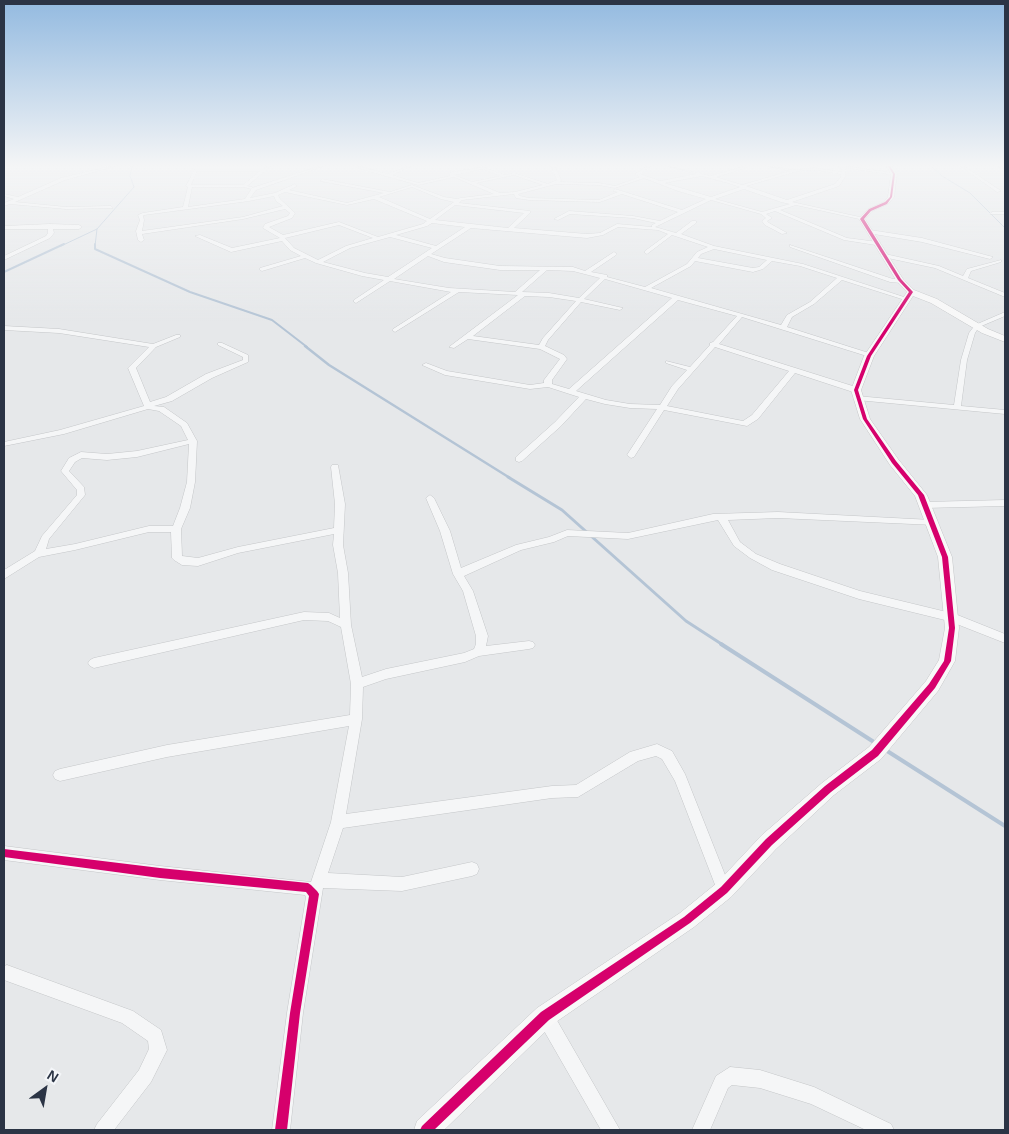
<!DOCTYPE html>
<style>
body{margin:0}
#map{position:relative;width:1009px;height:1134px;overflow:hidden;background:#e6e8ea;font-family:Arial,sans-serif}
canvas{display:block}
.frame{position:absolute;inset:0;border:5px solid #2b3445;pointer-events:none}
.north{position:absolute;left:20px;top:1064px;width:50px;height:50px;-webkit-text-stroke:4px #f4f6f9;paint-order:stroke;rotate:32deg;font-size:14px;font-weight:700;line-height:20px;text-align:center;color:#2b3445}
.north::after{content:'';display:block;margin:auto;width:18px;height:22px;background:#2b3445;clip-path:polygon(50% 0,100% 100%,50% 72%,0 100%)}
</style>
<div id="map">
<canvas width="1009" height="1134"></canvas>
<div class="frame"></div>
<div class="north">N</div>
</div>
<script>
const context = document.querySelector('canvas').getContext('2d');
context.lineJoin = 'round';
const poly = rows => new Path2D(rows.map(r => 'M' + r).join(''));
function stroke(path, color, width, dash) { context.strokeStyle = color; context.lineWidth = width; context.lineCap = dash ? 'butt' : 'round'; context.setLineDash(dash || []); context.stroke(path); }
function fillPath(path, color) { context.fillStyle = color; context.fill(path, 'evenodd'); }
stroke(poly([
 [931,166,942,176,970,193,1005,228],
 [61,246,97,229,134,187,130,176,132,166,130,166],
 [95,246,97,229]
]), '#b4c4d5', 1);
stroke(poly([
 [95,244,95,249,190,292,272,320,307,347],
 [4,272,64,244]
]), '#b4c4d5', 2);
stroke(poly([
 [305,346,329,365,510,478]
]), '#b4c4d5', 2.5);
stroke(poly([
 [508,477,562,510,686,621,723,645]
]), '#b4c4d5', 3);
stroke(poly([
 [721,644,877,744],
 [884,749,1005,826]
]), '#b4c4d5', 4);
const street = poly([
 [111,166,116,166,65,180,15,202,66,207,111,206,113,208,66,209,10,204,4,206,4,203,14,199,4,196,4,194,18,197,61,178,111,166],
 [267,166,271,166,247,186,252,187,252,189,244,187,192,187,188,207,245,199,252,188,319,166,324,166,256,190,250,198,275,193,295,184,297,186,289,190,347,203,384,193,320,181,322,179,390,192,412,185,444,197,457,199,461,198,494,194,454,177,418,185,357,168,358,166,388,174,408,166,412,166,392,175,418,183,450,176,450,173,452,172,483,167,505,175,514,173,548,184,557,180,551,166,555,166,561,180,560,182,599,183,615,186,640,177,635,174,647,166,651,166,640,174,660,181,696,174,667,166,711,176,745,166,746,168,716,177,742,185,790,171,768,166,793,170,815,168,842,172,842,168,837,166,845,166,894,173,896,175,846,168,845,177,839,186,792,202,864,218,864,220,796,205,780,210,847,238,878,242,879,243,876,245,844,240,775,211,766,214,772,218,767,221,769,223,787,233,782,234,765,225,762,221,766,218,761,214,711,200,655,227,676,233,692,221,696,221,696,223,681,234,714,246,803,264,910,299,905,300,842,280,814,304,792,317,787,327,872,354,873,355,870,357,742,317,719,344,859,388,859,392,853,392,795,373,758,419,747,426,664,410,634,457,631,458,627,455,657,409,630,408,605,404,586,399,561,426,522,461,519,462,516,461,516,457,555,422,579,397,548,387,530,389,445,375,422,365,426,363,447,371,530,385,544,383,544,380,560,359,540,349,468,339,454,348,449,347,518,295,459,292,395,332,392,330,393,329,451,292,390,281,356,303,354,302,354,300,384,280,362,276,316,263,305,258,262,271,260,270,260,268,301,256,290,250,282,241,231,252,195,236,200,235,232,248,280,238,263,228,265,224,288,216,290,213,285,209,243,219,142,234,144,240,141,242,138,240,136,231,140,220,138,215,143,213,183,207,188,187,186,186,195,169,263,169,267,166],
 [483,169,501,176,472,182,454,175,483,169],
 [815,170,841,174,841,177,835,184,787,200,746,186,798,171,815,170],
 [197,171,260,171,243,185,191,185,197,171],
 [514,175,543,185,515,192,500,193,476,183,514,175],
 [702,176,728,183,740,187,711,197,664,183,702,176],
 [644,178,678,191,706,199,682,210,615,189,613,191,618,192,599,200,529,198,520,196,518,194,556,184,599,185,615,188,644,178],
 [412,187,441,199,454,202,430,219,379,197,412,187],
 [744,189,781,202,790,204,762,212,715,199,744,189],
 [285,192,347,205,374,199,427,221,423,224,378,237,339,222,283,235,269,227,292,218,295,213,280,199,278,195,285,192],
 [514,194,516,198,529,200,600,202,622,194,678,212,660,221,633,216,569,211,554,219,558,220,570,214,633,218,656,223,652,225,652,227,617,224,600,233,587,234,514,228,530,213,530,211,459,203,462,200,514,194],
 [274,196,276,201,283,206,243,217,142,231,144,220,143,216,144,215,249,201,274,196],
 [455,205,524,213,508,228,435,220,455,205],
 [432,223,465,227,436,246,396,235,427,226,432,223],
 [339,225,373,238,346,246,318,260,294,248,285,238,339,225],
 [618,227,658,230,668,234,645,251,645,253,647,254,672,235,708,247,697,252,687,264,645,287,607,277,607,275,591,272,616,255,617,254,614,252,585,271,573,267,500,266,445,258,431,254,471,228,587,238,603,235,618,227],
 [390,237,432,248,388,277,365,273,323,262,350,248,390,237],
 [714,249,767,260,759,267,753,268,698,258,701,254,714,249],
 [428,256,444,262,500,270,540,270,515,292,449,288,394,279,428,256],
 [695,261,753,272,763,269,772,261,800,266,837,278,810,302,787,315,781,325,651,288,691,266,695,261],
 [547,270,573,271,600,278,579,298,549,293,522,292,547,270],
 [605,279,672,298,569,389,552,384,552,380,567,359,564,355,545,346,548,340,581,302,620,310,623,308,584,299,605,279],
 [525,296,549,297,576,301,543,338,539,345,473,336,525,296],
 [678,300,737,316,713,342,710,343,710,345,690,367,666,361,666,363,687,370,672,386,660,405,630,404,606,400,576,391,678,300],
 [715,347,789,371,752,415,743,421,667,406,678,389,715,347],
 [960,166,964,166,1001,191,997,192,960,166],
 [997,166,1005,167,1005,169,998,167,997,166],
 [992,212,1005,212,1005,214,990,214,992,212],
 [50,224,79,225,82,227,79,229,53,229,54,233,50,238,4,260,4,256,46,236,48,233,48,229,4,229,4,226,50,224],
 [870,230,922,238,993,257,990,259,922,242,868,233,870,230],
 [790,245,893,279,902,279,905,281,902,283,890,282,790,247,790,245],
 [885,254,939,266,963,276,967,269,1001,260,1001,262,971,271,968,278,1005,293,1005,297,935,268,883,257,882,256,885,254],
 [1005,312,1005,316,979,327,975,333,967,360,961,406,1005,410,1005,414,857,400,853,398,857,396,954,405,961,360,969,333,975,325,1005,312],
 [4,326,59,329,153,344,176,335,180,335,180,337,156,347,136,368,150,402,166,397,206,374,243,360,243,357,218,345,218,343,222,343,248,355,248,362,212,378,172,401,154,406,164,407,187,423,197,441,195,482,190,508,181,529,182,556,198,558,238,547,334,528,335,504,331,467,332,465,338,465,345,504,343,545,348,573,351,625,362,677,386,669,464,653,474,649,476,644,476,636,463,591,453,574,440,531,426,498,430,495,434,498,450,531,461,568,516,545,549,537,567,530,628,533,713,514,778,512,932,520,935,521,937,523,935,525,778,518,728,520,740,542,756,554,780,564,860,591,955,614,1005,634,1005,643,949,621,859,599,772,570,750,558,734,546,718,520,628,539,568,536,554,542,521,550,464,576,473,591,488,636,486,646,529,641,533,642,535,645,533,648,529,649,479,656,465,662,386,679,363,687,362,719,346,814,552,786,576,785,630,752,657,744,672,751,685,774,731,890,729,895,724,897,719,895,675,781,662,759,656,756,638,761,578,797,552,798,343,828,328,873,402,877,472,862,477,864,479,869,477,874,472,876,402,891,323,888,303,1013,290,1130,272,1130,287,1013,306,897,305,895,160,880,4,860,4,846,160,866,311,882,331,822,349,726,167,757,60,781,55,779,53,775,55,771,60,769,167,745,350,715,351,684,341,627,328,621,304,620,94,668,90,666,88,663,90,660,94,658,304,612,329,613,340,618,338,573,333,545,334,534,238,553,198,566,182,565,174,560,172,558,171,532,149,532,75,550,39,557,4,579,4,570,35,551,42,536,77,495,77,490,61,471,69,458,81,452,107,454,137,451,188,440,181,426,159,411,148,409,64,434,4,446,4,442,60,430,144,406,128,368,149,347,59,333,4,330,4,326],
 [189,444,187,482,180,508,173,526,149,526,75,544,46,549,49,539,85,495,84,487,69,471,75,462,82,458,107,460,137,457,189,444],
 [1005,500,1005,506,924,508,919,505,924,502,1005,500],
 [7,965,133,1011,161,1030,167,1050,151,1082,114,1130,94,1130,97,1124,139,1070,149,1049,148,1041,122,1023,4,980,4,966,7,965],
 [545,1008,551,1010,620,1130,601,1130,539,1022,537,1016,539,1010,545,1008],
 [730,1067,760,1070,814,1087,891,1124,894,1130,866,1130,811,1104,760,1088,732,1085,728,1088,710,1130,692,1130,716,1076,730,1067]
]);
const secondary = poly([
 [886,166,892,166,897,174,894,197,888,204,872,211,865,219,903,279,914,290,937,299,988,329,1005,336,1005,342,982,333,931,303,913,296,874,356,861,390,870,419,898,459,927,495,952,557,959,628,955,661,938,691,881,759,834,795,776,849,731,897,694,927,553,1024,444,1130,414,1130,417,1121,537,1008,680,913,717,883,762,835,822,783,869,747,926,681,939,660,945,628,938,557,915,496,890,465,860,419,851,390,864,356,907,292,896,280,859,219,868,209,884,202,888,197,891,174,886,166]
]);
stroke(street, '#c4c6c8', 1);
stroke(secondary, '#c4c6c8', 1);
fillPath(street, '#f5f6f7');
fillPath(secondary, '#f8f8f8');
fillPath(poly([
 [888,166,890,166,895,174,892,197,887,204,871,211,864,219,901,279,913,292,871,356,858,390,867,419,896,461,924,495,948,557,955,628,951,661,935,688,878,756,831,792,772,845,727,893,690,923,549,1020,434,1130,420,1130,422,1126,541,1012,684,917,721,887,766,839,825,786,872,750,929,684,944,661,949,628,942,557,918,495,892,463,863,419,854,390,867,356,909,292,898,280,860,219,869,209,885,202,890,197,893,174,888,166],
 [4,849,160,868,308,883,311,885,317,891,319,894,300,1013,287,1130,275,1130,290,1013,309,896,306,892,160,878,4,857,4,849]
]), '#d6006c');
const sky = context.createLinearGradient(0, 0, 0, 324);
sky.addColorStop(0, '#93bae0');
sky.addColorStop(0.51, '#f4f5f6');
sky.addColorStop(1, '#f4f5f600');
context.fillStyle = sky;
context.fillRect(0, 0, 1009, 324);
</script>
